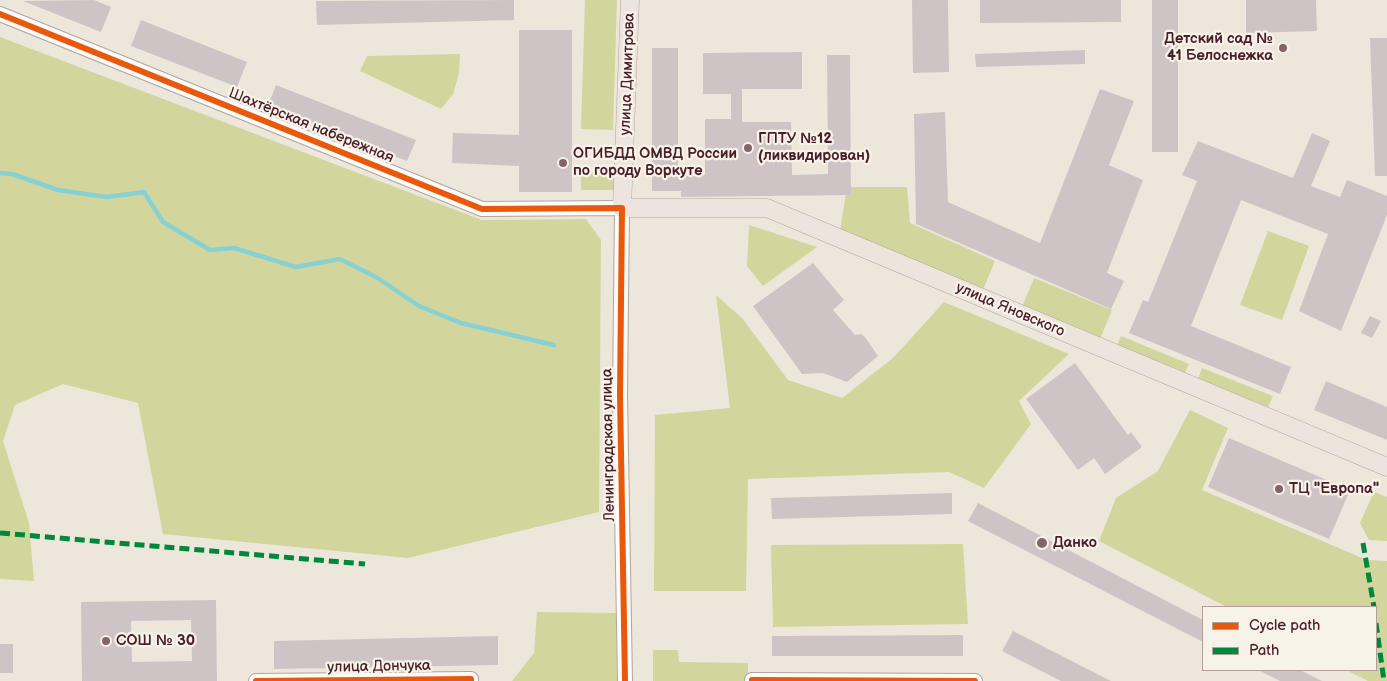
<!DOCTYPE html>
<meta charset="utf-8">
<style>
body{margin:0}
#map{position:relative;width:1387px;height:681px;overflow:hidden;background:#ede7db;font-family:"Balsamiq Sans",sans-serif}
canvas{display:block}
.legend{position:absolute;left:1202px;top:606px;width:175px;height:65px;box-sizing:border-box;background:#f7f3e8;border:1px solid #b29e9c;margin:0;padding:6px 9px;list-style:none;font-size:15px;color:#4a1f2b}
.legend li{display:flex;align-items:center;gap:10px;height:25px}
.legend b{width:25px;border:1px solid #b29e9c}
</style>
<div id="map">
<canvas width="1387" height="681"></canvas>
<ul class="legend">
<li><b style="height:6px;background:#e8590c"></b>Cycle path</li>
<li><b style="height:6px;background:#00873e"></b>Path</li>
</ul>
</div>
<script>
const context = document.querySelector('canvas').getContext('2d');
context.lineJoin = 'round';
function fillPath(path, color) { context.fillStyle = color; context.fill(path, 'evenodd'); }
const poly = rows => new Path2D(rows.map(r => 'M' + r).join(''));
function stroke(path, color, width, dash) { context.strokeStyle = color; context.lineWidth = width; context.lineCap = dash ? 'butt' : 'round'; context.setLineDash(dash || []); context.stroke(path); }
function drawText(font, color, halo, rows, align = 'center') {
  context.font = font + ' "Balsamiq Sans",sans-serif'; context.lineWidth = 4.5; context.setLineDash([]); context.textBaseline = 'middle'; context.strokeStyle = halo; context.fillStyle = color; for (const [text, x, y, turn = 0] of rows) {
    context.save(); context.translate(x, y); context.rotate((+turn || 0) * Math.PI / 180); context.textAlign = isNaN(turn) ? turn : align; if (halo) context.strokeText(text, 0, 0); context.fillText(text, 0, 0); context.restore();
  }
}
fillPath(poly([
 [585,0,617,0,613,130,581,129],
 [0,37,482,220,586,219,601,240,599,512,408,558,163,534,138,403,63,384,15,405,3,441,29,523,34,581,0,579],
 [460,54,459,73,453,94,441,109,360,71,367,56],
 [581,172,614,172,614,190,581,190],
 [847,187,907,187,910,223,995,261,982,292,840,231],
 [749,225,817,247,763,286,747,266],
 [1268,231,1309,246,1282,320,1240,305],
 [1034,278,1112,310,1100,339,1022,307],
 [716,295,742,318,788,380,842,398,893,358,944,302,1069,354,1019,401,1031,424,984,488,949,472,748,479,746,591,654,591,655,415,730,408],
 [1121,336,1189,364,1185,373,1117,345],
 [1202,368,1273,396,1268,407,1198,379],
 [1190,410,1228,428,1202,490,1367,560,1387,561,1387,681,1368,681,1346,670,1376,670,1376,607,1227,607,1099,541,1116,498,1158,471],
 [1374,492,1387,497,1387,541,1369,540,1360,523],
 [963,544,968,624,773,627,771,545],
 [537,612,616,613,617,681,512,681,534,653],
 [653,650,678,650,679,662,748,663,748,681,653,681]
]), '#d2d69c');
stroke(poly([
 [0,173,12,174,58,190,107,197,144,192,163,222,210,250,234,248,296,267,340,259,376,277,419,306,461,323,554,345]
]), '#87d1d5', 4.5);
fillPath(poly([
 [94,0,111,7,101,32,23,1],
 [514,0,514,20,317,25,316,1],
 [912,0,948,0,949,72,913,73],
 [980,0,1121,0,1121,22,980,23],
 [1152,0,1178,0,1178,152,1152,152],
 [1246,0,1316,0,1317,31,1246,33],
 [141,20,247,62,237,87,131,46],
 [519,30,572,30,572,192,519,192,519,166,452,163,453,133,519,135],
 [1370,38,1387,38,1387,176,1375,176],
 [652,48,678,48,678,176,705,175,705,119,731,119,731,94,703,94,703,53,802,52,802,89,742,89,742,122,791,122,792,175,828,174,827,55,850,55,851,195,681,197,681,191,652,191],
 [1085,50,1085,64,976,67,975,54],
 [276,85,416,140,407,161,268,106],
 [1100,89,1134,101,1109,165,1143,180,1107,273,1124,281,1111,309,916,224,914,114,945,112,948,202,1040,243],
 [1312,133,1330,141,1311,186,1340,197,1347,180,1387,196,1387,215,1341,331,1299,311,1328,234,1241,200,1191,326,1291,367,1280,394,1129,333,1143,300,1148,302,1197,181,1182,175,1198,141,1293,178],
 [813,263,844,300,833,310,855,335,861,334,865,337,878,356,847,382,823,373,802,374,753,306],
 [1370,316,1381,321,1372,338,1361,333],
 [1075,363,1128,435,1131,432,1142,447,1105,474,1094,458,1078,470,1026,399],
 [1326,381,1387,407,1387,440,1314,410],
 [1229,438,1350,490,1329,539,1208,487],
 [952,493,952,514,772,519,771,498],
 [978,503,1203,620,1203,642,968,521],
 [216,600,217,681,82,681,81,602],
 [191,620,192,661,132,662,131,621],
 [1013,631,1111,681,1061,681,1002,651],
 [963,635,963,656,772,656,772,636],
 [498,636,498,665,274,669,274,641],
 [0,644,13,644,13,673,0,673],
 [1258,670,1300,670,1322,681,1280,681]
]), '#cec4c6');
const minor = poly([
 [0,14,482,209,622,208,620,395,625,681],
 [752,680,975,681],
 [256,681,471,679,471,681]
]);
const major = poly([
 [630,0,622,208,767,208,1387,467]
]);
stroke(minor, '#afa6a0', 16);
stroke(major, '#afa6a0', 19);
stroke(minor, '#fcfbfa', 14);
stroke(major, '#ede5dd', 18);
stroke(poly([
 [0,533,365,564],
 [1363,543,1374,607],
 [1376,623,1384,681]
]), '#00873e', 5, [10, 5]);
stroke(poly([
 [0,14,482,209,622,208,620,395,625,681],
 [752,680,975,681],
 [256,681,471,679,471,681]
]), '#e8590c', 6);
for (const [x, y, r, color] of [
 [1283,48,5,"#836569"],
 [748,148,5,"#836569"],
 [563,163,5,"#836569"],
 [1279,489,5,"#836569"],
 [1042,543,6,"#836569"],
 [106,641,5,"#836569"]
]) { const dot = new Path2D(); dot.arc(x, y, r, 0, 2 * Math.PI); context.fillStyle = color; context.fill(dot); stroke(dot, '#f7f3e8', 2); }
drawText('bold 15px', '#4a1f2b', '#f7f3e8', [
 ["Детский сад №",1273,39,"right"],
 ["41 Белоснежка",1273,56,"right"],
 ["ГПТУ №12",758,139],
 ["(ликвидирован)",758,156],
 ["ОГИБДД ОМВД России",573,154],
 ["по городу Воркуте",573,171],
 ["ТЦ \"Европа\"",1289,489],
 ["Данко",1053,543],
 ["СОШ № 30",116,641]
], 'left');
drawText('15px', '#4a1f2b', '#f7f3e8', [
 ["улица Димитрова",628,74,-88],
 ["Шахтёрская набережная",311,126,22],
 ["улица Яновского",1010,310,23],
 ["Ленинградская улица",609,445,-91],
 ["улица Дончука",379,667,-1]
]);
</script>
